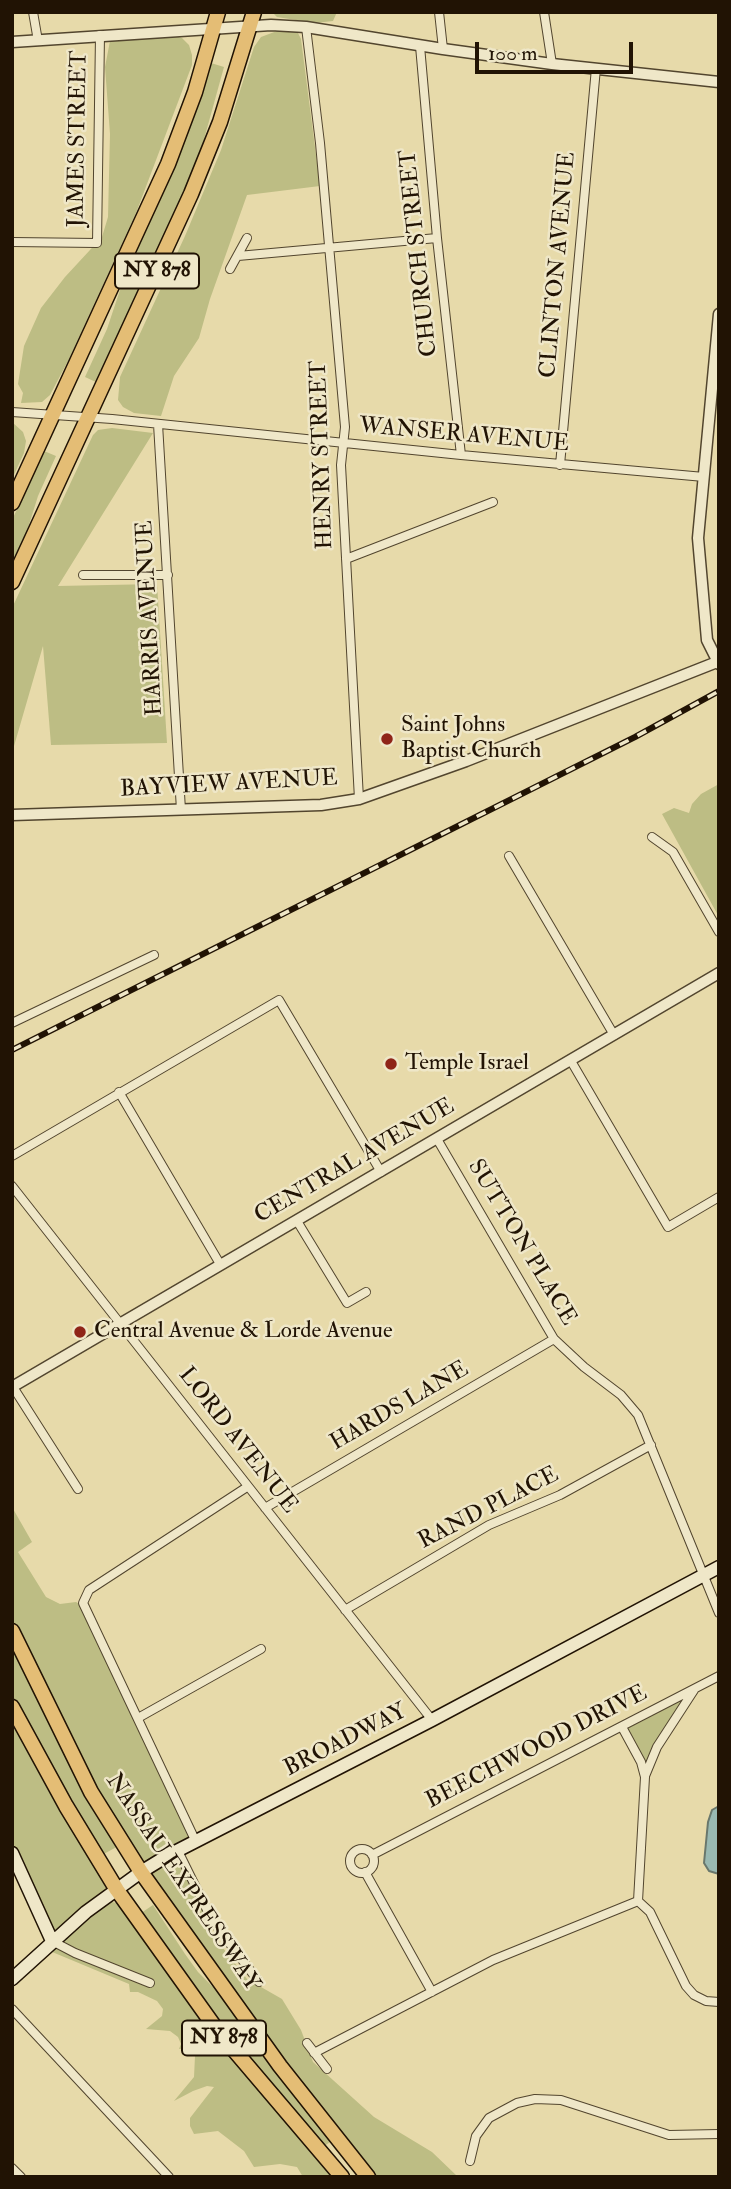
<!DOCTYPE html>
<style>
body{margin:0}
#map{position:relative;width:731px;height:2189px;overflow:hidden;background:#e7daaa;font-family:"IM FELL Double Pica",serif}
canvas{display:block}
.frame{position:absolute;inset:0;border:14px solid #211304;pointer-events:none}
.scale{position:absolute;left:475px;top:42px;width:158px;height:32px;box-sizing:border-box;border:4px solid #211304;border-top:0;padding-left:9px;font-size:21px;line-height:24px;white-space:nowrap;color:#211304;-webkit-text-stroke:5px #efe7c8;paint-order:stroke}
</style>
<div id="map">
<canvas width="731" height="2189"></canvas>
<div class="frame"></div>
<div class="scale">100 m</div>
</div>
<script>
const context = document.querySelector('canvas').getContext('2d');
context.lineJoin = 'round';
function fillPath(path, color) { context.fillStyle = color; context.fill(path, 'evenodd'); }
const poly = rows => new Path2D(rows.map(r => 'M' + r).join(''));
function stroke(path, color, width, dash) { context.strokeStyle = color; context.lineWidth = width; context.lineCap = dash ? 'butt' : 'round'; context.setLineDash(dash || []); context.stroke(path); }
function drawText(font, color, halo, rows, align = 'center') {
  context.font = font + ' "IM FELL Double Pica",serif'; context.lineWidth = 5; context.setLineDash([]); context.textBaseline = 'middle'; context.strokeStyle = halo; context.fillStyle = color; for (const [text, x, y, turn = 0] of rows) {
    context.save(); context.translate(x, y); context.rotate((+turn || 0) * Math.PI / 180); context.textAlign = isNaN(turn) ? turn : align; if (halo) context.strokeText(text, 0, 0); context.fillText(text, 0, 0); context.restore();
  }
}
fillPath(poly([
 [272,12,337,12,333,21,315,23,277,17],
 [277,31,292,31,298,33,301,39,320,186,247,195,210,299,199,338,174,376,161,416,134,413,123,407,118,400,120,377,185,236,221,150,254,47,261,37],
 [172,35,182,38,189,45,192,55,192,65,136,213,68,361,50,395,42,402,21,403,23,393,18,384,24,346,41,308,65,277,102,237,108,217,110,134,105,67,110,41],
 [211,63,224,67,198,161,164,243,98,383,85,377,107,329,122,284,177,156],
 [12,422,23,432,26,441,24,453,12,479],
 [112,428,153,433,58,586,157,584,167,743,51,745,43,646,12,753,12,608,93,435,98,430],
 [44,451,56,456,38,496,28,528,12,563,12,520],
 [719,784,719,917,662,814,674,808,689,813,692,804,701,794],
 [12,1507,32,1542,18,1552,46,1597,60,1604,76,1602,81,1605,191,1840,147,1863,142,1863,93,1791,12,1623],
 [12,1634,122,1844,102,1855,36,1746,12,1699],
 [696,1688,657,1747,645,1777,622,1727],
 [12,1712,107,1885,107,1892,53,1935,12,1849],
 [178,1855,213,1935,247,1979,282,1999,301,2030,313,2062,374,2117,432,2152,456,2175,467,2177,369,2177,144,1873],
 [106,1901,123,1904,340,2177,303,2177,297,2167,280,2164,254,2167,244,2151,218,2131,194,2134,190,2126,190,2118,214,2087,207,2086,193,2091,174,2101,194,2077,195,2056,193,2051,188,2048,179,2049,181,2044,178,2037,170,2031,146,2029,162,2016,163,2009,157,2001,138,1992,130,1992,129,1984,45,1949],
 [153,1905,185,1954,198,1972,230,2004,330,2142,323,2147,217,2026,138,1915]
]), '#bdbd84');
const water = poly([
 [719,1806,719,1874,709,1871,704,1863,708,1822,712,1810,719,1806]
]);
fillPath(water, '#99b9b2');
stroke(water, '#69776c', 2);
const minor = poly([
 [33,12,38,41],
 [439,12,443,49],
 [544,12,552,64],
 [306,27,320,143,345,427,341,465,359,799],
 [420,46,437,238,461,455],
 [12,242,97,243,100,35],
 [238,256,437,238],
 [230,269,247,238],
 [12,412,112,419,461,455,704,477],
 [158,424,181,810],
 [560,465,596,68],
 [346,559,493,502],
 [83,575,168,575],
 [652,837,673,852,719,932],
 [509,856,614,1035],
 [12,1023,154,955],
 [571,1061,668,1227,719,1197],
 [119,1092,220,1264],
 [437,1139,554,1339,584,1367,621,1395,638,1415,719,1613],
 [12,1156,279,1000,381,1172],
 [12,1186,432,1720],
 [297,1221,347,1303,366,1292],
 [13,1387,78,1489],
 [265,1508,554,1339],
 [345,1610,489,1525,560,1495,651,1445],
 [138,1718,261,1649],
 [622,1727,641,1762,645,1777,638,1901],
 [645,1776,657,1747,694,1690],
 [196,1842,83,1603,89,1590,247,1487],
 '350 1861a12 12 0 1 1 24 0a12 12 0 1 1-24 0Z',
 [178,1851,212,1920,259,1982],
 [372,1855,719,1676],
 [365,1872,432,1992],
 [638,1901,650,1912,686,1986,694,1995,706,2001,719,2002],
 [52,1941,75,1953,150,1983],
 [12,2009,169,2177],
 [307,2043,327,2069],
 [314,2053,493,1960,638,1901],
 [470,2161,476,2136,489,2118,517,2103,535,2099,561,2100,669,2135,719,2134],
 [12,2168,21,2177]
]);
const tertiary = poly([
 [12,42,271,25,306,27,443,49,552,64,719,82],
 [719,314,698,538,707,640,719,664],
 [12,815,321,805,359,799,466,761,717,662],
 [12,1387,719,973]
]);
const secondary = poly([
 [12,1853,52,1941],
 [12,1979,86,1912,141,1872,167,1856,432,1720,719,1567]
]);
const trunk = poly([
 [12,503,168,164,195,92,218,12],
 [12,582,191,194,220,122,254,12],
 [12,1631,91,1792,141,1872,280,2066,368,2177],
 [12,1707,66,1806,117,1890,217,2030,342,2177]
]);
stroke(minor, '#52452e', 10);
stroke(tertiary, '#52452e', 13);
stroke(secondary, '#211304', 15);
stroke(trunk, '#211304', 17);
stroke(minor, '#efe7c8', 8);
stroke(tertiary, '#efe7c8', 10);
stroke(secondary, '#efe7c8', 12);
stroke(trunk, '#e4bd75', 14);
const rail = poly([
 [12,1050,635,737,719,691]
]);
stroke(rail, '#211304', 6);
stroke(rail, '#efe7c8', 3.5, [10]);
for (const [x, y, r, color] of [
 [387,739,7,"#8f2418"],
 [391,1064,7,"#8f2418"],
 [80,1332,7,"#8f2418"]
]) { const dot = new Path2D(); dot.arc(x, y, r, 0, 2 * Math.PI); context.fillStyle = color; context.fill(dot); stroke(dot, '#efe7c8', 2.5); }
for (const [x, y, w] of [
 [157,271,84],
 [224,2038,84]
]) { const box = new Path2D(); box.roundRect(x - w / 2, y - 17.5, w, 35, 5); context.fillStyle = '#efe7c8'; context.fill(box); stroke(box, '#211304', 2); }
drawText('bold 21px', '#211304', null, [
 ["NY 878",157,271],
 ["NY 878",224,2038]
]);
drawText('23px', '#211304', '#efe7c8', [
 ["JAMES STREET",79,139,-89],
 ["CHURCH STREET",420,253,-96],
 ["CLINTON AVENUE",559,265,-85],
 ["WANSER AVENUE",464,436,5],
 ["HENRY STREET",323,455,-92],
 ["HARRIS AVENUE",151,618,-93],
 ["BAYVIEW AVENUE",229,785,-3],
 ["CENTRAL AVENUE",355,1162,-30],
 ["SUTTON PLACE",521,1243,59],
 ["HARDS LANE",400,1407,-30],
 ["LORD AVENUE",237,1441,52],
 ["RAND PLACE",489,1509,-27],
 ["BROADWAY",346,1741,-27],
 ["BEECHWOOD DRIVE",537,1748,-27],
 ["NASSAU EXPRESSWAY",182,1883,56]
]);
drawText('23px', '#211304', '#efe7c8', [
 ["Saint Johns",401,726],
 ["Baptist Church",401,752],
 ["Temple Israel",405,1064],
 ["Central Avenue & Lorde Avenue",94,1332]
], 'left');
</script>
